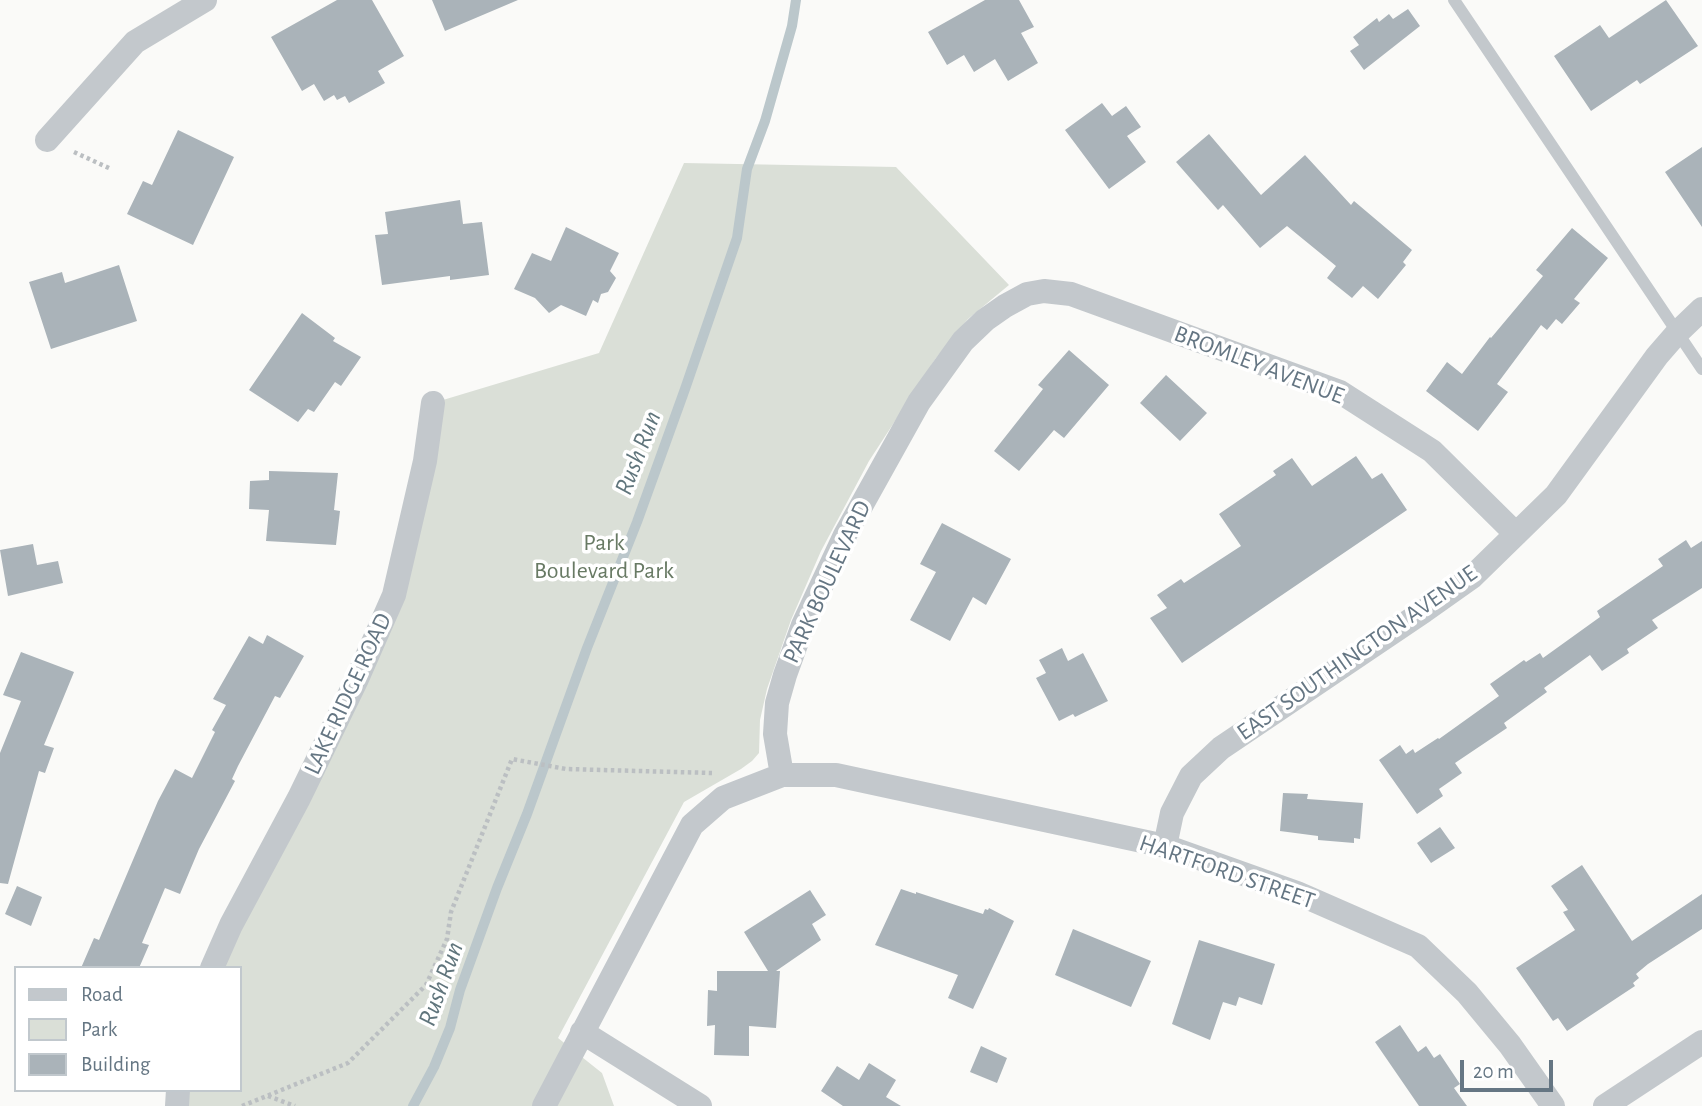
<!DOCTYPE html>
<style>
body{margin:0}
#map{position:relative;width:1702px;height:1106px;overflow:hidden;background:#fafaf8;font-family:"Alegreya Sans",sans-serif}
canvas{display:block}
.legend{position:absolute;left:14px;top:966px;width:228px;height:126px;box-sizing:border-box;background:#fff;border:2px solid #c1c8cd;margin:0;padding:9px 12px;list-style:none;font-size:21px;color:#657683}
.legend li{display:flex;align-items:center;gap:14px;height:35px}
.legend b{width:35px;border:2px solid #c1c8cd}
.scale{position:absolute;left:1460px;top:1060px;width:93px;height:32px;box-sizing:border-box;border:4px solid #657683;border-top:0;padding-left:9px;font-size:21px;line-height:24px;white-space:nowrap;color:#657683;-webkit-text-stroke:5px #fff;paint-order:stroke}
</style>
<div id="map">
<canvas width="1702" height="1106"></canvas>
<ul class="legend">
<li><b style="height:9px;background:#c3c8cc"></b>Road</li>
<li><b style="height:19px;background:#dadfd7"></b>Park</li>
<li><b style="height:19px;background:#aab3b9"></b>Building</li>
</ul>
<div class="scale">20 m</div>
</div>
<script>
const context = document.querySelector('canvas').getContext('2d');
context.lineJoin = 'round';
function fillPath(path, color) { context.fillStyle = color; context.fill(path, 'evenodd'); }
const poly = rows => new Path2D(rows.map(r => 'M' + r).join(''));
function stroke(path, color, width, dash) { context.strokeStyle = color; context.lineWidth = width; context.lineCap = dash ? 'butt' : 'round'; context.setLineDash(dash || []); context.stroke(path); }
function drawText(font, color, halo, rows, align = 'center') {
  context.font = font + ' "Alegreya Sans",sans-serif'; context.lineWidth = 7; context.setLineDash([]); context.textBaseline = 'middle'; context.strokeStyle = halo; context.fillStyle = color; for (const [text, x, y, turn = 0] of rows) {
    context.save(); context.translate(x, y); context.rotate((+turn || 0) * Math.PI / 180); context.textAlign = isNaN(turn) ? turn : align; if (halo) context.strokeText(text, 0, 0); context.fillText(text, 0, 0); context.restore();
  }
}
fillPath(poly([
 [684,163,896,167,1009,285,968,319,936,358,869,461,821,551,791,620,767,689,760,720,759,753,752,761,741,769,684,802,558,1038,602,1073,614,1106,177,1106,178,1090,240,1090,240,968,212,968,402,566,433,403,599,353]
]), '#dadfd7');
stroke(poly([
 [413,1106,434,1067,450,1028,460,990,497,888,527,814,587,648,637,522,685,389,737,238,747,169,765,121,792,26,796,0]
]), '#bbc7cb', 10);
fillPath(poly([
 [337,0,372,0,404,56,378,71,385,83,349,103,345,96,337,100,334,95,324,101,314,84,302,91,271,37],
 [432,0,518,0,445,31],
 [985,0,1019,0,1034,27,1021,33,1038,63,1008,81,995,59,974,72,964,55,947,65,928,32],
 [1666,0,1698,46,1640,84,1637,80,1591,111,1554,56,1600,25,1609,38],
 [1408,9,1420,26,1364,70,1350,51,1359,45,1353,37,1377,18,1379,22,1389,14,1393,19],
 [1102,103,1112,116,1126,106,1141,127,1127,136,1146,162,1109,189,1065,130],
 [178,130,234,157,193,245,127,214,143,181,152,185],
 [1209,134,1261,195,1305,155,1351,205,1354,201,1412,250,1403,262,1406,265,1378,299,1363,286,1352,298,1327,278,1336,266,1287,226,1260,248,1223,205,1218,210,1176,162],
 [1702,147,1702,227,1665,172],
 [460,200,463,224,482,222,489,275,450,280,450,276,382,285,375,235,388,234,385,212],
 [566,227,619,253,610,271,616,278,608,292,601,294,598,303,593,300,586,316,561,305,549,313,535,298,514,289,532,253,551,261],
 [1572,228,1608,258,1574,299,1580,303,1562,324,1556,319,1547,330,1541,325,1497,384,1508,392,1478,431,1426,391,1447,362,1462,374,1490,337,1491,338,1543,276,1536,270],
 [119,265,137,321,51,349,29,282,62,272,65,283],
 [302,313,335,338,333,341,361,357,341,386,335,382,314,412,308,409,298,422,249,390],
 [1069,350,1109,385,1064,438,1054,430,1019,471,994,451,1043,389,1038,385],
 [1166,375,1207,413,1180,441,1140,403],
 [1356,456,1372,479,1382,473,1407,510,1182,663,1150,618,1167,608,1157,595,1181,579,1184,583,1241,546,1219,514,1276,475,1273,471,1292,458,1312,486],
 [269,471,338,473,334,510,340,511,336,545,266,541,269,510,249,509,250,481,269,480],
 [942,523,1011,559,986,605,973,597,950,641,910,620,936,572,920,564],
 [1686,540,1691,548,1702,541,1702,588,1652,620,1658,628,1627,649,1629,653,1602,671,1590,655,1544,688,1547,692,1504,723,1507,728,1455,763,1462,773,1439,789,1443,796,1417,814,1379,760,1400,745,1406,754,1413,749,1415,753,1438,738,1439,739,1499,696,1490,684,1524,660,1526,662,1540,653,1543,658,1600,617,1597,611,1663,566,1658,559],
 [33,544,37,565,58,561,63,583,8,596,0,550],
 [267,635,304,656,280,698,275,696,238,766,232,779,235,781,199,849,180,894,165,888,142,943,149,945,139,968,81,968,94,938,99,940,158,801,175,769,192,778,215,732,212,730,226,705,213,699,249,636,263,644],
 [1062,648,1068,661,1083,653,1108,701,1075,717,1073,714,1059,721,1036,678,1046,673,1039,660],
 [21,652,74,672,44,745,54,748,45,773,39,771,8,884,0,883,0,753,21,701,3,695],
 [1283,793,1308,794,1307,799,1363,803,1360,839,1354,838,1354,843,1318,840,1318,836,1280,831],
 [1440,827,1455,848,1431,863,1417,843],
 [1582,865,1632,941,1702,894,1702,929,1648,964,1636,974,1639,978,1633,983,1635,986,1567,1031,1558,1018,1553,1021,1516,968,1575,930,1563,912,1568,910,1551,886],
 [17,886,42,897,31,926,5,914],
 [901,889,916,894,916,892,983,914,985,909,988,910,989,908,1014,921,973,1009,948,998,958,975,875,945],
 [810,890,826,915,812,924,821,940,776,971,780,971,776,1028,749,1026,749,1056,714,1055,715,1025,707,1026,708,990,717,991,717,971,768,971,744,932],
 [1073,929,1151,961,1131,1007,1055,975],
 [1199,940,1275,964,1262,1005,1239,997,1236,1006,1223,1002,1210,1040,1172,1024],
 [1400,1025,1418,1052,1426,1046,1434,1058,1440,1054,1460,1084,1454,1088,1467,1106,1419,1106,1375,1042],
 [981,1046,1007,1058,997,1083,970,1072],
 [869,1063,896,1080,886,1097,901,1106,843,1106,821,1091,837,1066,859,1080]
]), '#aab3b9');
stroke(poly([
 [74,152,111,169],
 [268,1096,295,1106],
 [242,1106,348,1063,426,985,447,939,451,912,512,759,566,769,712,773]
]), '#bbbfc2', 4.5, [3.5, 3.5]);
stroke(poly([
 [1454,0,1702,369]
]), '#c3c8cc', 12);
stroke(poly([
 [47,140,135,42,205,0],
 [782,775,775,734,777,703,785,675,803,625,845,535,919,402,963,341,985,320,1005,306,1027,294,1044,291,1071,294,1340,392,1432,451,1516,534],
 [1165,846,1172,813,1191,776,1221,748,1424,611,1472,577,1556,495,1657,356,1677,333,1702,309],
 [212,968,231,925,299,798,357,679,394,595,425,461,433,403],
 [582,1032,700,1106],
 [177,1106,178,1090],
 [544,1106,692,825,723,798,782,775,836,775,1165,846,1297,893,1418,946,1467,993,1510,1045,1553,1106],
 [1605,1106,1702,1042]
]), '#c3c8cc', 24);
drawText('24px', '#657683', '#fff', [
 ["BROMLEY AVENUE",1259,365,21],
 ["PARK BOULEVARD",827,582,-65],
 ["EAST SOUTHINGTON AVENUE",1357,653,-35],
 ["LAKE RIDGE ROAD",348,694,-65],
 ["HARTFORD STREET",1227,872,19]
]);
drawText('24px', '#687a64', '#fff', [
 ["Park",604,543],
 ["Boulevard Park",604,571]
]);
drawText('italic 26px', '#60757c', '#fff', [
 ["Rush Run",638,453,-69],
 ["Rush Run",441,984,-70]
]);
</script>
